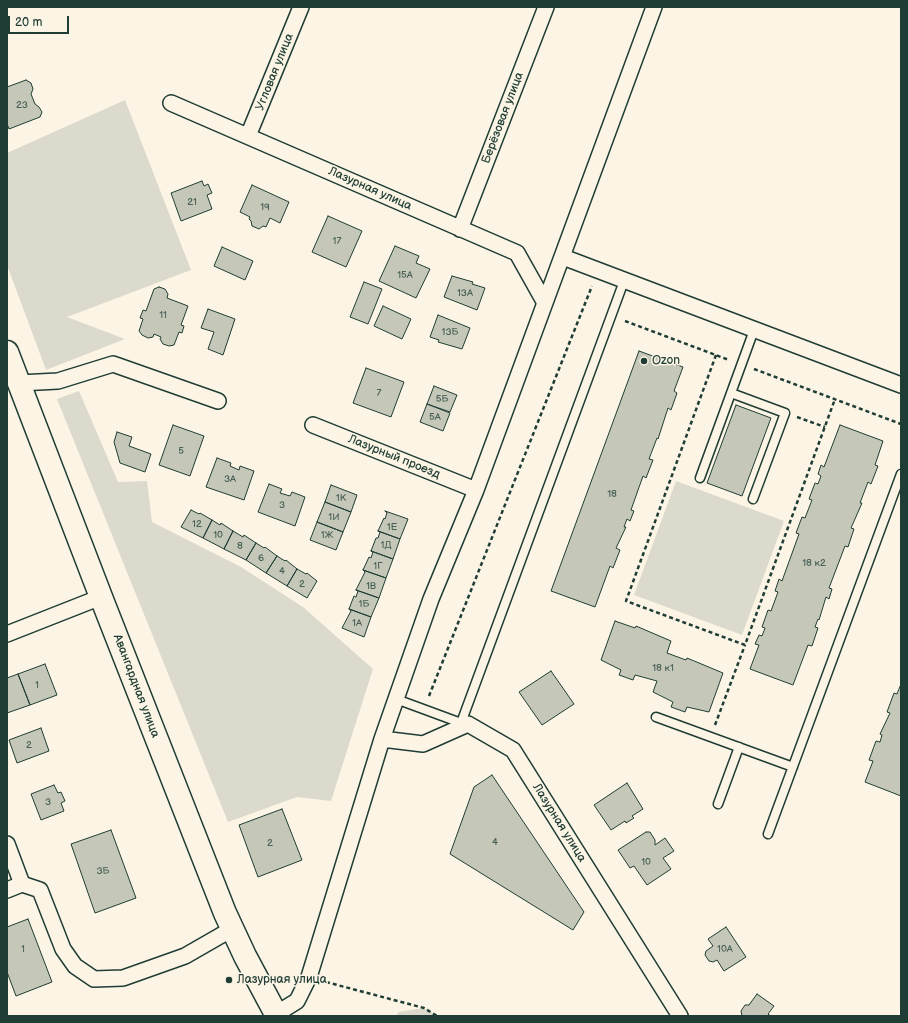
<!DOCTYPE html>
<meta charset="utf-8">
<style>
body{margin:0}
#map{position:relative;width:908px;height:1023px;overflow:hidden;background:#fcf5e5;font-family:"Balsamiq Sans",sans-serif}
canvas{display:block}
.frame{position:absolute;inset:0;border:8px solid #1f3d34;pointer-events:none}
.scale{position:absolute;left:8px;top:16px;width:61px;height:18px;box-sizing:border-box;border:2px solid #1f3d34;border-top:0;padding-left:5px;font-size:12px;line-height:14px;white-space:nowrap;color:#1f3d34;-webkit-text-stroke:3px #fcf5e5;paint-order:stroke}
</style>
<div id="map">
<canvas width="908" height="1023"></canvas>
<div class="frame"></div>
<div class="scale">20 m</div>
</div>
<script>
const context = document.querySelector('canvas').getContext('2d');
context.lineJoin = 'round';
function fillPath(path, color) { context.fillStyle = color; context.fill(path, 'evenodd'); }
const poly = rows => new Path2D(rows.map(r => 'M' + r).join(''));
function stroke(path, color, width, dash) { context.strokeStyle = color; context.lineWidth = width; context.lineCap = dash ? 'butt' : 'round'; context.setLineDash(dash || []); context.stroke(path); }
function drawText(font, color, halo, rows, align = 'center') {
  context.font = font + ' "Balsamiq Sans",sans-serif'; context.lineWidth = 3; context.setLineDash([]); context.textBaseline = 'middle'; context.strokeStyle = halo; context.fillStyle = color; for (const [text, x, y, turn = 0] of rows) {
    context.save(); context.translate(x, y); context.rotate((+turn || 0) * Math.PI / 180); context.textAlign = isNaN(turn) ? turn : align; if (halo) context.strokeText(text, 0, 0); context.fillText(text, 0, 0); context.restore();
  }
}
fillPath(poly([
 [125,100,191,270,67,317,125,339,46,370,7,265,7,153],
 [79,391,118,482,147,481,152,522,241,567,303,607,373,669,331,801,297,797,228,822,57,399],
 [676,481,784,521,742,635,634,595],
 [424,1008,437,1016,397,1016,398,1012]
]), '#dcdacc');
const building = poly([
 [26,80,31,83,33,89,31,94,35,104,39,107,42,112,40,117,9,129,7,124,7,87,26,80],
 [202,181,204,186,208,184,212,193,207,195,212,209,181,221,171,193,202,181],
 [252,185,289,202,280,223,270,218,266,227,263,226,259,229,252,226,251,221,249,219,250,217,240,212,252,185],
 [328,216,362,231,346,267,312,252,328,216],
 [395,246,419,256,416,263,430,269,416,298,379,281,395,246],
 [222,247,253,261,245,280,214,266,222,247],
 [452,276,473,282,472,284,485,288,477,310,444,297,452,276],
 [364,282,382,289,368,324,350,317,364,282],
 [159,287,165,289,168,294,167,298,188,306,181,325,184,326,182,333,179,332,174,345,169,346,163,344,160,339,161,337,154,334,153,337,148,338,142,335,139,331,143,319,140,318,143,310,146,311,154,289,159,287],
 [383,306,411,319,402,339,374,326,383,306],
 [208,309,235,319,223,355,208,349,214,332,201,328,208,309],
 [438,315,470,328,462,349,438,342,439,340,430,337,438,315],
 [639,351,683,367,674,391,677,393,671,410,668,408,658,439,657,438,649,459,653,460,646,478,643,476,631,510,634,511,630,521,627,519,624,527,626,527,616,548,620,550,613,568,610,566,595,607,551,591,639,351],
 [366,368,404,382,391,417,353,403,366,368],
 [434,386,457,395,450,412,427,404,434,386],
 [427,404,450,413,443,431,420,422,427,404],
 [736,405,771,418,742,496,707,483,736,405],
 [173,425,204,436,190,476,159,465,173,425],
 [840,425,883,441,875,465,878,466,871,484,868,482,860,503,862,503,851,528,854,529,848,547,845,546,829,588,832,589,829,599,826,597,819,620,818,619,815,627,818,628,812,646,808,645,793,685,750,669,759,645,755,644,759,635,762,636,765,628,762,627,768,610,771,611,778,592,775,591,779,579,782,581,799,534,796,533,802,517,805,518,812,500,809,499,815,483,818,484,821,476,818,474,821,465,824,467,840,425],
 [117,432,132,437,129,446,151,454,145,472,120,463,114,442,117,432],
 [217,458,231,463,230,466,239,470,240,466,254,471,244,500,206,487,217,458],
 [269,484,282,489,280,493,290,496,292,492,305,497,295,526,258,512,269,484],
 [331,485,357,495,351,512,325,502,331,485],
 [325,502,351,512,343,532,317,522,325,502],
 [191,510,199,514,200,513,212,520,203,538,181,527,191,510],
 [385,511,408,519,400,539,378,531,384,518,385,519,387,513,385,511],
 [212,520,220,525,221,523,233,531,224,549,203,538,212,520],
 [317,522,343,532,336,550,310,540,317,522],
 [233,531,243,537,244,535,256,543,246,560,224,549,233,531],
 [378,531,400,539,393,559,371,551,376,538,378,538,380,532,378,531],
 [256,543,264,548,265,547,277,556,266,573,246,560,256,543],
 [371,551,393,559,386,578,363,570,369,557,371,558,373,552,371,551],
 [277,556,285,561,286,560,297,569,287,586,266,573,277,556],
 [297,569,306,574,307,573,317,581,307,598,287,586,297,569],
 [363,570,386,578,379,598,356,590,365,572,363,570],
 [356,590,379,598,371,617,349,609,354,596,356,597,358,591,356,590],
 [349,609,371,617,364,637,342,628,351,611,349,609],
 [615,621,635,628,636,626,671,641,667,653,686,660,687,658,723,673,709,712,687,707,685,712,671,707,673,702,653,692,657,681,635,675,633,680,619,675,621,670,601,660,615,621],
 [45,664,57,695,30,705,18,674,45,664],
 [551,671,574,704,542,725,519,692,551,671],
 [18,674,30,705,7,713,7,678,18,674],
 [901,684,901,796,865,782,873,761,869,760,876,741,880,742,882,735,880,734,890,713,887,712,894,693,897,694,901,684],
 [41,728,49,751,17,763,9,740,41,728],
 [492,775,584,912,573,930,450,854,474,787,492,775],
 [627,783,643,809,632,816,634,818,626,823,625,821,611,830,594,805,627,783],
 [54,785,58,793,61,792,65,801,61,803,64,811,41,820,31,794,54,785],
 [282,809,302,860,258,877,239,825,282,809],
 [111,830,136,898,95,913,71,844,111,830],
 [646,832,650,832,655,840,655,845,665,838,674,851,663,858,671,869,647,885,634,866,630,868,618,850,646,832],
 [28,919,52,982,16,996,7,972,7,927,28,919],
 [726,927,746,957,724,971,717,960,713,962,709,961,705,955,706,951,713,946,708,939,726,927],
 [757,994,774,1006,768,1014,771,1016,742,1016,741,1011,745,1005,749,1005,757,994]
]);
fillPath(building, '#c5c7b9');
stroke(building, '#1f3d34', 1);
const service = poly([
 [731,393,785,413,753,499],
 [700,478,754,330],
 [396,699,461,723,624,281],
 [656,717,793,767],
 [718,804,739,747],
 [768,834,901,474]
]);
const minor = poly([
 [171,103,517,253,545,303],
 [248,136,301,7],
 [460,229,546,7],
 [563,257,901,385],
 [19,383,58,381,113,364,218,401],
 [313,425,476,490],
 [7,634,101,597],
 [382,739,423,744,468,724,513,750,680,1016],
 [7,844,22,884,40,890,63,949,75,966,94,979,123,978,185,956,232,929],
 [7,890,22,884],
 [276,1014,297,1001,309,977,382,739,431,599,476,490,654,7]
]);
const secondary = poly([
 [7,352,101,597,225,913,245,956,277,1016]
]);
stroke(service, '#1f3d34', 11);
stroke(minor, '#1f3d34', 18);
stroke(secondary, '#1f3d34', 25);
stroke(poly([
 [625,321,729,360],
 [716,355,626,601,745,645,835,399],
 [754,369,901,424],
 [797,417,825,427],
 [429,696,592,286],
 [715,725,745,645],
 [326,982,424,1008,437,1016]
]), '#1f3d34', 2.5, [4, 3]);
stroke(service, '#fcf5e5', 8);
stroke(minor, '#fcf5e5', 15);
stroke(secondary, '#fcf5e5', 22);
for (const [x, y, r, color] of [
 [644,361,4,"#1f3d34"],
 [229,980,4,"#1f3d34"]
]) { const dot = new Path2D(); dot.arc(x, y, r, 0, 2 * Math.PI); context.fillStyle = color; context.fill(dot); stroke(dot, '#fcf5e5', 1.5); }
drawText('10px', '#486055', null, [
 ["23",22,105],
 ["21",192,202],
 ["19",265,207],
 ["17",337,241],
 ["15А",405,275],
 ["13А",465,293],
 ["11",163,315],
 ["13Б",450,332],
 ["7",379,393],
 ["5Б",442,399],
 ["5А",435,417],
 ["5",181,451],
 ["3А",230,479],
 ["18",612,494],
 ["1К",341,498],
 ["3",282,505],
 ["1И",334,517],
 ["12",197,524],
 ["1Е",392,527],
 ["10",218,535],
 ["1Ж",327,535],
 ["1Д",386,545],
 ["8",240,546],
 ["6",261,558],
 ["18 к2",814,563],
 ["1Г",378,566],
 ["4",282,571],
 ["2",302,584],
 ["1В",371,586],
 ["1Б",364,604],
 ["1А",357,623],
 ["18 к1",663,668],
 ["1",37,685],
 ["2",29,745],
 ["3",48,802],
 ["4",495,842],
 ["2",270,843],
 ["10",646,862],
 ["3Б",103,871],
 ["1",23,949],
 ["10А",725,949]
]);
drawText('12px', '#1f3d34', '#fcf5e5', [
 ["Угловая улица",275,72,-68],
 ["Берёзовая улица",503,118,-69],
 ["Лазурная улица",370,189,24],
 ["Лазурный проезд",394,457,22],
 ["Авангардная улица",136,686,69],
 ["Лазурная улица",559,823,58]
]);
drawText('12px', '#1f3d34', '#fcf5e5', [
 ["Ozon",652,361],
 ["Лазурная улица",237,980]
], 'left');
</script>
